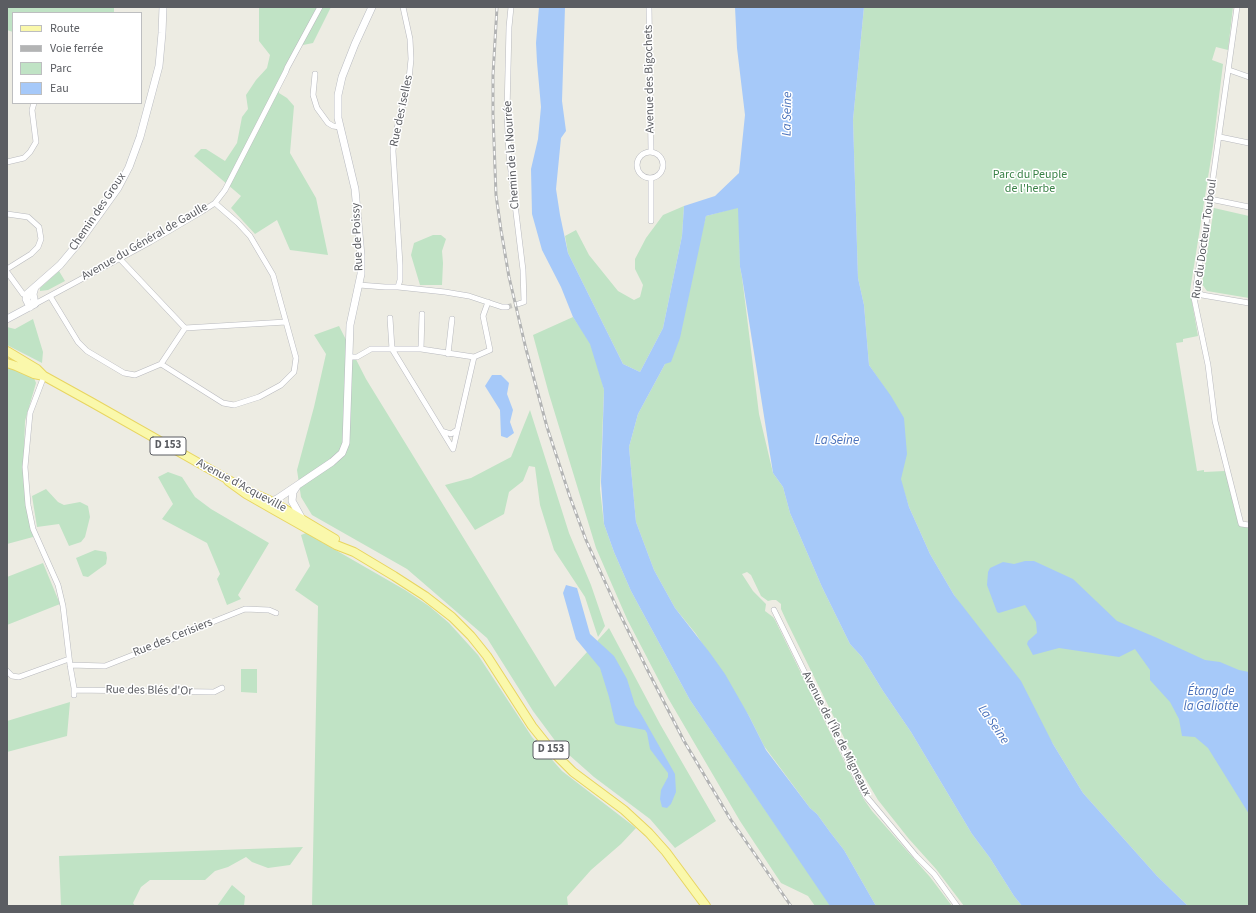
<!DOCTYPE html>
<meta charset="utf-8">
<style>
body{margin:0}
#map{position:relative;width:1256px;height:913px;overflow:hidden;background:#edece3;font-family:"Source Sans 3",sans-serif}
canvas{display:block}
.frame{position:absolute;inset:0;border:8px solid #5b5d62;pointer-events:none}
.legend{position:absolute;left:12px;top:12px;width:130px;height:92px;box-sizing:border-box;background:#fff;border:1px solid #bdbec0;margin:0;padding:5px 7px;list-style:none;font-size:12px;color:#5b5d62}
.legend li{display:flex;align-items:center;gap:8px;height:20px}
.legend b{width:20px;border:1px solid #bdbec0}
</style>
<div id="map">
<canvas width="1256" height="913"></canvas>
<div class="frame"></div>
<ul class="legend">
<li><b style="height:5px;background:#faf8ab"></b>Route</li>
<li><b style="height:5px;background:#b3b4b4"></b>Voie ferrée</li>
<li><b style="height:11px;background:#c0e3c5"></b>Parc</li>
<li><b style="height:11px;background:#a6c9f9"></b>Eau</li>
</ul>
</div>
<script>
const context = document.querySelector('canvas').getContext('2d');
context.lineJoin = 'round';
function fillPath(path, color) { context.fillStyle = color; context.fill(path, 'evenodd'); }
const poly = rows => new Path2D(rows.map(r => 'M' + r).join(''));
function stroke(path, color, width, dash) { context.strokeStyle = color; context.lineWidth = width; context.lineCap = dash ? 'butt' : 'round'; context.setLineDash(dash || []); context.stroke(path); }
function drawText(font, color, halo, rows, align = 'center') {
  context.font = font + ' "Source Sans 3",sans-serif'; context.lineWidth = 3; context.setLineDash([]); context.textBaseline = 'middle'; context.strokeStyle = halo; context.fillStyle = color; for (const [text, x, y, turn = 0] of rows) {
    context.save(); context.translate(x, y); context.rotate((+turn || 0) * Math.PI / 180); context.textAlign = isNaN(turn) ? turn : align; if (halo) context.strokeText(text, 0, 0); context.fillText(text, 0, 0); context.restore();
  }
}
fillPath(poly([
 [7,7,114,7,114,13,13,13,13,32,7,30],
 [259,7,331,7,313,43,298,46,278,81,279,93,287,98,294,106,290,153,316,198,328,255,290,250,277,220,255,234,231,208,241,196,194,156,201,149,206,149,225,161,237,143,242,117,248,109,246,95,256,80,267,68,270,55,259,41],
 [864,7,1233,7,1228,50,1216,47,1212,60,1223,64,1213,146,1190,291,1198,336,1183,339,1183,342,1176,343,1197,471,1204,470,1204,472,1225,471,1239,526,1249,528,1249,906,1188,906,1157,876,1083,793,1053,744,954,595,930,554,909,507,895,463,886,390,869,365,864,305,858,278,853,120],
 [684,206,682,236,663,328,640,372,623,364,568,253,565,236,576,230,589,255,618,291,634,300,640,297,643,285,635,269,635,259,646,238,663,215],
 [739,207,740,267,742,277,759,414,773,473,783,487,790,513,822,587,850,644,862,657,883,691,911,732,972,834,990,858,1014,896,1022,906,964,906,936,869,909,839,878,800,859,768,786,620,781,609,781,604,776,600,772,600,768,601,761,596,751,575,747,572,742,574,753,591,766,604,765,611,773,617,775,620,847,767,863,798,872,811,930,877,952,906,876,906,844,850,830,832,817,814,810,808,764,746,749,716,696,634,675,608,654,570,636,522,629,447,638,414,665,364,706,216],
 [1214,208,1249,216,1249,298,1207,291,1202,284],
 [433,235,441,235,446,239,442,251,443,263,442,285,420,285,411,255,414,243],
 [59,271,65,281,48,290,40,291,40,288],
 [573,317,594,348,604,390,600,489,604,524,614,552,631,591,690,700,831,906,815,906,808,896,781,883,740,821,668,698,627,619,596,548,549,394,533,335],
 [33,319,43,352,42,363,7,345,7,327,15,329],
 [339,326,366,379,555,687,609,628,660,724,716,821,675,848,650,819,594,777,559,746,533,711,487,638,407,569,312,515,301,497,297,470,314,407,326,354,314,335],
 [7,365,34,378,36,383,25,421,23,480,33,526,33,537,7,544],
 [530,410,569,533,591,585,605,626,598,637,585,597,554,550,540,505,535,467,529,466,523,481,509,492,504,514,475,530,445,485,471,478,511,457],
 [168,472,182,477,195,497,211,509,269,543,238,595,241,599,227,605,217,579,220,574,207,543,162,519,173,504,158,477],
 [46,489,58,502,64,505,80,502,88,506,90,517,85,537,81,542,69,546,59,524,37,527,32,496],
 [306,533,405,590,429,606,449,623,478,655,532,737,562,771,636,828,621,844,591,870,567,897,568,906,312,906,318,606,295,590,310,566,301,535],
 [95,550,106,552,107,558,106,564,99,569,88,577,83,576,76,558],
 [43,563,60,604,7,625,7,577],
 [241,669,257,669,257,693,241,692],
 [70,702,67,736,7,752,7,721],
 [303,847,290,865,268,868,252,862,246,857,228,867,215,871,205,880,150,880,141,887,133,903,135,906,61,906,59,856],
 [232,885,245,896,244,906,217,906]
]), '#c0e3c5');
fillPath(poly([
 [539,7,565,7,562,101,566,131,561,138,556,189,560,215,568,253,623,364,640,372,663,328,682,236,684,206,715,196,739,173,745,115,737,48,735,7,864,7,853,120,858,278,864,305,869,365,891,396,904,418,907,454,901,479,909,507,930,554,954,595,1021,681,1053,744,1083,793,1157,876,1188,906,1022,906,1014,896,990,858,972,834,911,732,883,691,862,657,850,644,822,587,790,513,783,487,773,473,742,277,740,267,738,208,706,216,680,338,671,362,665,364,638,414,629,447,636,522,654,570,675,608,710,653,725,674,749,716,766,750,810,808,817,814,830,832,844,850,876,906,830,906,690,700,631,591,614,552,604,524,601,482,604,390,590,344,573,317,561,287,542,250,532,214,531,169,538,139,541,107,537,62,536,43],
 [492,375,501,375,509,383,507,394,513,410,510,422,514,433,507,438,501,436,500,410,485,386],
 [1025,561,1034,561,1073,579,1117,621,1155,637,1205,660,1220,662,1239,670,1249,672,1249,814,1208,748,1195,737,1182,736,1179,719,1170,702,1150,680,1150,670,1135,649,1119,657,1059,648,1033,655,1027,644,1028,641,1037,633,1036,622,1025,605,999,613,997,612,987,585,988,572,990,568,1003,562,1014,564],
 [566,585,577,588,590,634,614,656,627,679,635,705,641,714,675,774,676,792,671,804,667,808,662,807,660,799,661,790,668,777,668,773,650,749,647,733,645,730,618,725,615,723,609,697,600,668,576,639,563,593]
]), '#a6c9f9');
stroke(poly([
 [507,307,518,304]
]), '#c8c8c3', 5, [5, 2.5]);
const street = poly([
 [511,7,509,27,507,112,509,155,523,270,524,302,518,304],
 [649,7,651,151],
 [1237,7,1210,199,1196,286,1197,291,1194,298,1208,365,1215,421,1241,524,1249,525],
 [1229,70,1249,77],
 [315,74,313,95,317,108,328,123,333,126,340,127],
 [1220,137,1249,143],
 '637 165a13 13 0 1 1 26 0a13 13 0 1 1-26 0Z',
 [7,162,24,158,30,152,36,142,32,110,34,103],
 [651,178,651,221],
 [1210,199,1249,207],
 [7,214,28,217,39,227,41,239,38,247,31,254,7,269],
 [119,258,185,328,286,322],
 [7,272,23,294,29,297],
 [359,285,385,287,398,287,445,292,469,296,502,307,507,307],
 [398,287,400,280,400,265,393,151,394,141,409,79,411,59,410,39,403,7],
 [1197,291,1202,295,1249,303],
 [50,296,78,342,87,351,124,373,135,375,161,364,223,403,234,405,259,397,281,385,294,372,296,358,273,275,250,236,238,223,215,203],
 [35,304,150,242,201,212,215,203,225,190,286,71,287,68,320,7],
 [390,318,392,349,442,431,451,434,457,430],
 [421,349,422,314],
 [448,354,452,319],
 [349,357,357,357,371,349,421,349,474,357],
 [474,357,490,350,483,316,488,302],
 [161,364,185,328],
 [44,376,30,413,25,467,28,505,33,529,58,585,63,606,70,665,74,688,74,695],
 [442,431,453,449,474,357],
 [774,610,865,795,916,856,934,874,957,906],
 [70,665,105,666,166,642,180,635,245,609,269,610,276,613],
 [7,671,12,676,19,677,69,659],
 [74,690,214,692,222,688]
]);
const secondary = poly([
 [30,307,26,299,27,294,60,265,80,241,118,188,129,167,140,137,159,66,162,33,163,7],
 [7,319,35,304,33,294,35,287],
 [297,486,293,492,292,501,302,519],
 [270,501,277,499,332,462,342,453,346,443,350,325,361,274,361,256,355,189,338,118,338,95,342,77,355,44,372,7]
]);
const primary = poly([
 [7,351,37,369,44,376],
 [7,363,16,366,34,374,44,376,91,402,234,483],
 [228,481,246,494,274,510,336,545,354,552,394,576,425,596,452,617,471,636,487,656,532,726,552,751,573,772,624,810,649,833,666,852,706,906],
 [249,491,273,502,335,539]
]);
stroke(street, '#b8b9be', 6);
stroke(secondary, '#b8bac0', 8);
stroke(primary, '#e8d560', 10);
stroke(street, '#fff', 5);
stroke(secondary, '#fff', 7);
stroke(primary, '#faf8ab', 8);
const rail = poly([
 [497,7,493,75,493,115,496,195,501,230,509,277,526,349,547,427,570,497,586,540,616,606,647,669,684,741,731,820,791,906]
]);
stroke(rail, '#b3b4b4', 3);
stroke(rail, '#fff', 1.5, [4.5]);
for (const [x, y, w] of [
 [168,446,36],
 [551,750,36]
]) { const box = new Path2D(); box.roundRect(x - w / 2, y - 9, w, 18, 3); context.fillStyle = '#fff'; context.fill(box); stroke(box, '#5b5d62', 1); }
drawText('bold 11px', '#5b5d62', null, [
 ["D 153",168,446],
 ["D 153",551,750]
]);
drawText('12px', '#5b5d62', '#fff', [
 ["Avenue des Bigochets",650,79,-91],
 ["Rue des Iselles",402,111,-78],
 ["Chemin de la Nourrée",512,155,-94],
 ["Chemin des Groux",98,212,-56],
 ["Rue de Poissy",358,237,-93],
 ["Rue du Docteur Touboul",1205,239,-82],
 ["Avenue du Général de Gaulle",145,242,-30],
 ["Avenue d'Acqueville",241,486,28],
 ["Rue des Cerisiers",173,638,-22],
 ["Rue des Blés d'Or",149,691,1],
 ["Avenue de l'Île de Migneaux",836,734,63]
]);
drawText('12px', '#3a8247', '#fff', [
 ["Parc du Peuple",1030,175],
 ["de l'herbe",1030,189]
]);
drawText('italic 13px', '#4a72bb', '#fff', [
 ["La Seine",788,114,-89],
 ["La Seine",837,441],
 ["Étang de",1211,692],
 ["la Galiotte",1211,707],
 ["La Seine",993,725,55]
]);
</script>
